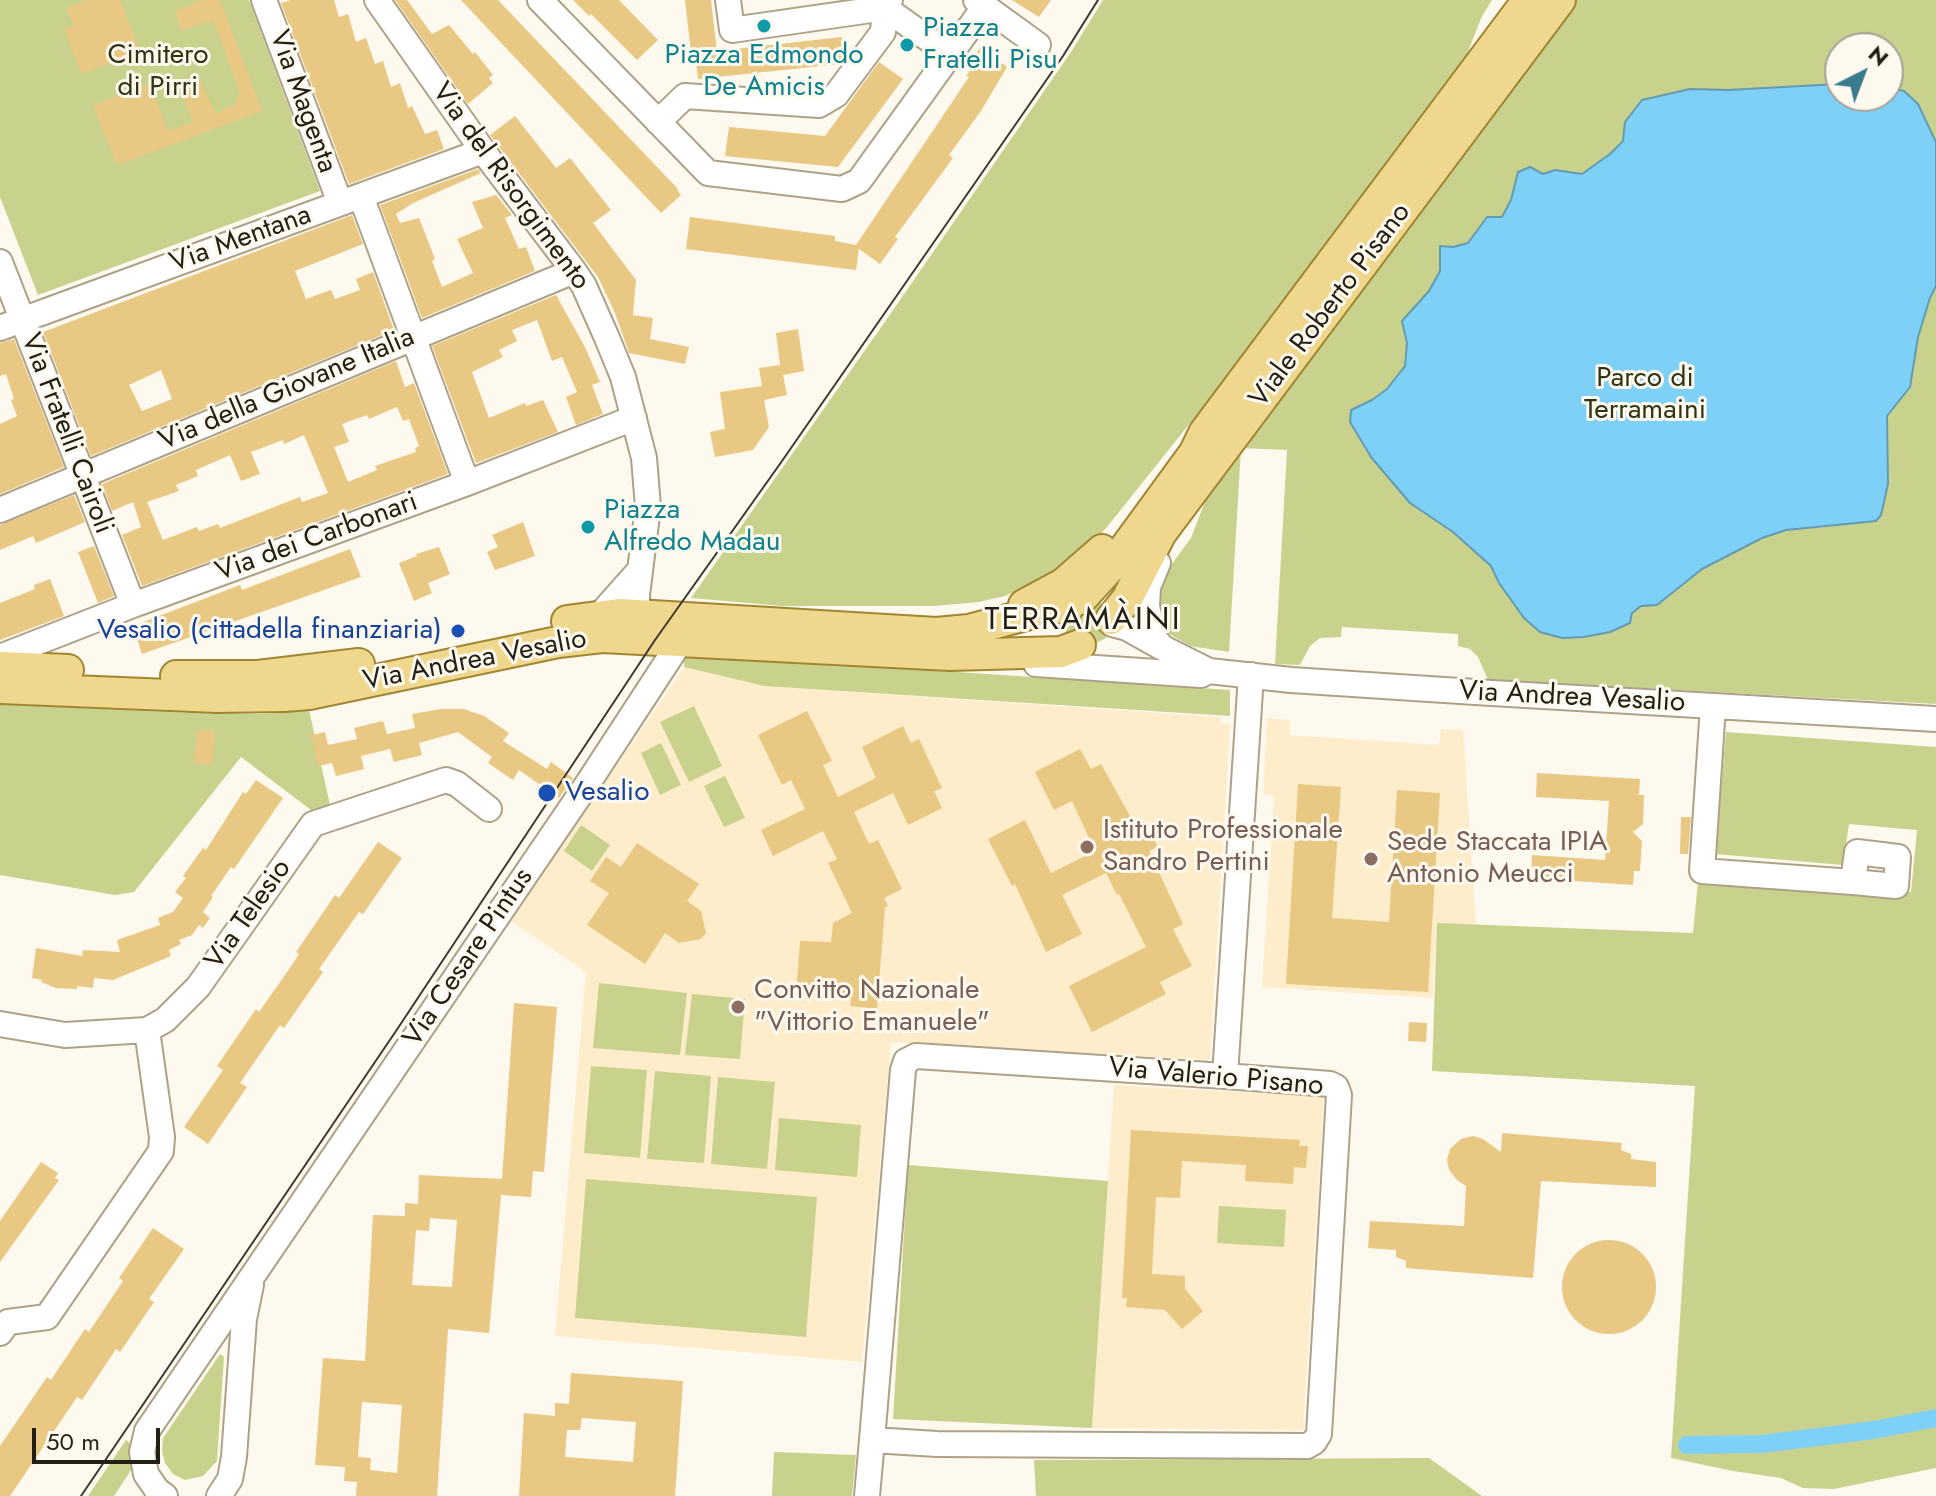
<!DOCTYPE html>
<meta charset="utf-8">
<style>
body{margin:0}
#map{position:relative;width:1936px;height:1496px;overflow:hidden;background:#fef9ee;font-family:Jost,sans-serif}
canvas{display:block}
.north{position:absolute;left:1824px;top:32px;width:80px;height:80px;box-sizing:border-box;background:#fef9ee;border:2px solid #a6a297;border-radius:50%;rotate:42deg;font-size:22px;font-weight:700;line-height:32px;text-align:center;color:#231f15}
.north::after{content:'';display:block;margin:auto;width:28px;height:36px;background:#3a7c8d;clip-path:polygon(50% 0,100% 100%,50% 72%,0 100%)}
.scale{position:absolute;left:32px;top:1428px;width:128px;height:36px;box-sizing:border-box;border:4px solid #231f15;border-top:0;padding-left:10px;font-size:24px;line-height:28px;white-space:nowrap;color:#231f15;-webkit-text-stroke:6px #fef9ee;paint-order:stroke}
</style>
<div id="map">
<canvas width="1936" height="1496"></canvas>
<div class="north">N</div>
<div class="scale">50 m</div>
</div>
<script>
const context = document.querySelector('canvas').getContext('2d');
context.lineJoin = 'round';
function fillPath(path, color) { context.fillStyle = color; context.fill(path, 'evenodd'); }
const poly = rows => new Path2D(rows.map(r => 'M' + r).join(''));
function stroke(path, color, width, dash) { context.strokeStyle = color; context.lineWidth = width; context.lineCap = dash ? 'butt' : 'round'; context.setLineDash(dash || []); context.stroke(path); }
function drawText(font, color, halo, rows, align = 'center') {
  context.font = font + ' Jost,sans-serif'; context.lineWidth = 6; context.setLineDash([]); context.textBaseline = 'middle'; context.strokeStyle = halo; context.fillStyle = color; for (const [text, x, y, turn = 0] of rows) {
    context.save(); context.translate(x, y); context.rotate((+turn || 0) * Math.PI / 180); context.textAlign = isNaN(turn) ? turn : align; if (halo) context.strokeText(text, 0, 0); context.fillText(text, 0, 0); context.restore();
  }
}
fillPath(poly([
 [684,667,764,686,1221,717,1221,723,1230,724,1210,1060,891,1042,862,1362,555,1336,586,972,511,921],
 [1267,718,1290,720,1289,735,1439,745,1441,729,1463,730,1476,925,1437,924,1433,998,1262,987,1274,796,1263,794],
 [1114,1085,1324,1097,1303,1430,1092,1428]
]), '#fdedcb');
fillPath(poly([
 [0,0,249,0,320,191,38,295,0,197],
 [1103,0,1492,0,1482,16,1464,62,1254,343,1107,527,1083,553,1062,569,1005,596,979,602,935,606,782,606,691,598,889,316,1071,52],
 [1577,0,1936,0,1936,704,1488,680,1478,657,1470,649,1458,646,1458,634,1342,627,1341,637,1320,638,1310,646,1300,665,1275,664,1287,450,1241,448,1229,652,1190,646,1164,631,1155,600,1163,576,1191,538,1214,478,1241,447],
 [1840,48,1888,48,1888,96,1840,96],
 [1096,599,1109,611,1112,624,1106,638,1088,647,1067,636,1063,625,1064,614],
 [684,654,1230,690,1230,716,764,686,684,667],
 [0,704,187,713,262,714,309,710,330,805,311,810,241,757,134,892,115,895,0,875],
 [694,706,722,766,689,782,660,722],
 [1726,732,1936,747,1936,1468,1834,1489,1803,1488,1781,1478,1733,1471,1671,1458,1695,1086,1432,1071,1437,923,1693,933,1698,881,1911,892,1917,830,1849,824,1843,865,1715,854],
 [661,743,681,785,660,795,641,753],
 [725,776,745,818,724,827,704,786],
 [581,825,610,845,592,871,564,851],
 [599,983,687,993,680,1055,593,1048],
 [692,994,745,999,740,1059,685,1055],
 [591,1066,647,1070,640,1158,584,1153],
 [655,1071,711,1076,704,1163,647,1159],
 [718,1077,775,1082,767,1169,711,1164],
 [779,1118,861,1125,857,1177,775,1170],
 [908,1165,1108,1181,1092,1428,893,1419],
 [586,1179,817,1197,806,1337,575,1318],
 [1219,1206,1286,1210,1284,1247,1217,1243],
 [220,1354,224,1357,217,1461,203,1476,185,1480,173,1474,165,1463,162,1451,163,1438],
 [126,1440,131,1444,131,1470,114,1496,88,1496],
 [774,1452,856,1455,852,1496,772,1496],
 [1429,1458,1482,1496,1036,1496,1034,1460]
]), '#c9d28d');
const water = poly([
 [1838,84,1840,96,1888,96,1888,87,1904,91,1918,104,1936,142,1936,286,1930,298,1918,337,1910,387,1887,416,1888,484,1881,515,1876,521,1786,530,1762,538,1702,569,1657,605,1641,606,1632,613,1630,623,1610,632,1584,637,1562,638,1540,632,1524,618,1499,583,1491,566,1453,532,1410,503,1371,457,1350,422,1351,410,1372,400,1387,389,1405,366,1407,343,1402,321,1429,291,1440,271,1440,246,1453,247,1468,243,1487,217,1502,217,1511,200,1518,172,1530,167,1543,174,1555,170,1582,174,1610,154,1623,141,1625,122,1642,100,1690,89,1728,90,1838,84]
]);
fillPath(water, '#7fd0f7');
stroke(water, '#639bb3', 2);
stroke(poly([
 [1687,1445,1762,1444,1874,1430,1936,1418]
]), '#7fd0f7', 18);
fillPath(poly([
 [87,0,120,0,140,51,82,74,64,29,73,26,66,8],
 [201,0,220,0,262,111,117,165,93,105,150,84,168,131,193,122,180,88,200,80,215,113,235,105,240,93,213,20,181,31,175,11],
 [291,0,334,0,339,17,348,14,356,42,366,38,375,64,383,61,391,87,400,83,408,108,412,106,425,134,437,130,444,149,349,184,281,3],
 [395,0,407,0,432,34,449,25,473,54,475,52,493,75,489,78,493,83,468,104],
 [461,0,498,0,678,189,677,190,681,195,661,213],
 [573,0,619,0,658,40,637,60,591,14,589,16],
 [685,0,711,0,717,51,842,37,844,59,840,64,698,79,695,53,691,53],
 [1012,0,1051,0,1039,17],
 [980,47,1007,67,981,111,949,155,953,158,895,237,898,239,880,264,859,249,856,270,686,249,690,217,835,236,835,241,856,245,969,77,966,76,976,63,972,60],
 [879,62,903,79,838,167,725,156,729,127,825,136],
 [515,116,556,168,570,158,611,210,593,223,636,280,633,315,653,318,650,339,689,347,685,364,629,353,615,313,598,277,490,135],
 [478,169,481,173,413,203,396,214,400,223,419,218,435,259,432,261,442,287,473,273,457,239,483,228,472,202,496,195,512,215,505,218,519,249,526,247,535,271,422,318,380,205],
 [352,215,363,244,295,271,306,299,331,290,335,299,360,290,356,279,373,272,394,330,91,456,43,332],
 [161,370,172,399,142,411,129,385],
 [556,295,585,347,600,382,592,385,603,414,576,425,566,397,577,392,562,357,552,361,537,320,512,330,517,341,499,350,503,357,472,372,489,418,525,403,526,406,543,400,558,432,476,463,432,346],
 [798,329,804,371,783,375,787,395,764,400,769,427,753,450,715,457,710,432,725,429,720,392,762,386,759,368,780,365,776,333],
 [14,339,64,467,0,494,0,424,17,416,11,400,14,399,6,374,0,376,0,343],
 [396,361,405,387,414,383,448,474,142,586,122,535,141,527,133,502,112,511,102,484],
 [397,407,403,421,409,419,419,446,415,448,416,452,375,466,377,470,348,482,334,447,349,442,342,424,367,415,369,419],
 [304,435,328,493,302,502,300,497,220,528,218,524,199,531,197,527,163,540,147,502,179,491,176,485,198,476,196,470,230,455,241,481,260,474,251,452,283,440,284,444],
 [74,495,85,522,36,543,33,536,0,550,0,525],
 [523,522,535,556,495,570,487,552,498,547,492,535],
 [94,546,114,596,98,603,78,552],
 [439,547,450,574,428,583,432,593,414,601,399,563,417,556,416,554],
 [350,549,361,577,142,654,133,626,240,585,242,590],
 [50,579,64,616,0,640,0,603,35,589,34,585],
 [441,709,464,709,484,716,509,733,503,741,547,769,551,762,573,778,559,798,519,770,513,780,488,763,492,757,458,732,419,743,422,755,394,762,390,749,361,756,364,769,336,776,332,763,318,766,311,735,325,732,328,745,357,739,354,728,383,721,387,734,415,728,412,714],
 [807,711,832,761,823,765,838,797,876,778,862,747,903,726,911,743,919,739,942,788,934,791,942,808,908,825,893,793,854,812,869,844,878,840,902,889,884,898,888,906,885,907,877,1009,850,1006,851,999,796,994,800,941,831,942,833,923,852,913,828,863,837,859,823,831,773,856,761,830,805,809,791,780,782,785,758,735],
 [197,730,215,731,213,765,194,763],
 [1080,749,1091,769,1101,764,1140,834,1149,830,1158,847,1149,851,1183,924,1173,929,1192,966,1160,982,1166,994,1092,1032,1069,986,1146,947,1119,894,1117,895,1106,873,1062,895,1082,934,1046,952,1015,884,1012,886,988,839,1025,820,1051,873,1095,851,1072,801,1054,810,1035,772],
 [1537,773,1640,779,1639,795,1644,795,1643,824,1633,832,1642,841,1640,871,1634,871,1633,885,1531,878,1532,855,1605,860,1609,801,1536,797],
 [256,780,283,798,234,869,231,867,211,896,213,897,203,912,210,918,203,928,199,925,192,935,179,940,181,944,169,950,171,956,113,980,94,978,93,988,77,986,77,989,56,988,41,982,42,980,32,978,36,948,82,956,83,950,120,952,117,940,160,925,158,918,173,912,183,898,175,892,186,878,183,876,203,848,206,850,243,792,246,794],
 [1298,784,1341,787,1332,918,1389,922,1397,790,1440,793,1428,992,1286,984],
 [1681,817,1691,817,1688,854,1680,854],
 [378,842,402,858,363,914,359,912,319,969,323,972,284,1028,280,1025,240,1083,247,1087,208,1144,184,1127,223,1070,217,1066,256,1009,259,1012,294,962,299,954,296,952,335,895,339,898],
 [637,843,699,884,687,901,701,911,706,933,701,939,679,943,665,933,645,964,587,925,609,893,590,881,606,857,621,867],
 [514,1003,557,1007,544,1172,533,1171,531,1197,501,1195,489,1333,448,1329,437,1496,356,1496,357,1482,344,1481,345,1467,315,1465,323,1358,365,1361,373,1215,405,1216,405,1203,418,1204,419,1175,502,1179],
 [430,1218,457,1220,452,1287,412,1285,416,1230,429,1231],
 [362,1402,402,1405,397,1473,370,1470,371,1458,358,1457],
 [1409,1022,1427,1023,1426,1042,1408,1041],
 [1131,1130,1300,1140,1299,1146,1308,1146,1306,1168,1294,1167,1293,1184,1245,1181,1246,1165,1182,1161,1180,1198,1156,1197,1152,1274,1185,1276,1185,1289,1203,1311,1182,1329,1165,1310,1126,1307,1127,1298,1122,1298],
 [1502,1133,1622,1143,1621,1150,1631,1154,1631,1159,1656,1162,1656,1187,1541,1181,1533,1278,1406,1268,1406,1261,1396,1257,1396,1250,1368,1248,1370,1221,1464,1226,1466,1186,1457,1180,1449,1170,1447,1160,1450,1149,1461,1139,1473,1136,1483,1139,1501,1152],
 [41,1162,58,1173,55,1178,59,1180,0,1262,0,1221],
 [153,1228,184,1249,149,1299,154,1302,120,1352,116,1349,82,1400,77,1397,10,1496,0,1496,0,1446,47,1377,51,1380,85,1329,89,1332,123,1281,119,1278],
 '1562 1287a47 47 0 1 1 94 0a47 47 0 1 1-94 0Z',
 [571,1373,683,1381,675,1496,519,1496,524,1413,555,1416,555,1403,569,1404],
 [582,1418,636,1422,633,1462,565,1457,567,1430,580,1430]
]), '#e8c882');
const minor = poly([
 [264,0,340,203],
 [377,0,483,151,574,271,584,286,607,338,623,377,644,458,648,507,637,595,637,606,643,615],
 [540,0,708,173,842,189,859,181,985,6],
 [728,0,732,30,885,8],
 [879,0,885,8,951,55],
 [976,0,1038,45],
 [658,122,685,96,819,105,836,95,883,32,885,8,890,0],
 [361,196,467,483],
 [0,262,133,605],
 [0,328,483,151],
 [0,510,574,271],
 [1158,563,1148,587,1147,606,1154,638,1163,648,1209,671,1291,680,1475,692,1936,719],
 [598,617,638,572],
 [1112,624,1127,628,1161,647],
 [0,657,133,605,467,483,634,418],
 [1036,664,1201,675,1207,672],
 [1713,706,1702,871,1853,882,1896,886,1898,857,1857,852,1853,882],
 [0,1024,65,1035,147,1030,165,1020,198,987,313,824,446,780,457,784,489,809],
 [916,1056,1225,1076,1330,1084,1336,1087,1339,1095,1319,1434,1314,1442,1307,1446,937,1444,872,1440,903,1070,906,1061,916,1056],
 [1225,1076,1251,675],
 [0,1333,8,1322,47,1317,161,1151,162,1137,147,1030],
 [165,1496,157,1490,146,1474,142,1452,147,1431,588,783,680,642],
 [219,1496,230,1479,234,1457,244,1319,251,1285],
 [867,1496,872,1440]
]);
const major = poly([
 [1081,599,1114,563,1195,452,1204,433,1528,0],
 [1024,605,1063,584,1102,550],
 [1111,619,1127,599,1161,533,1560,0],
 [567,621,619,614,936,633,969,630,1052,608,1068,607],
 [0,667,68,670],
 [176,676,258,676,359,664],
 [0,688,217,697,284,696,309,694,558,642,602,637,950,655,1061,652,1080,645]
]);
stroke(minor, '#ada288', 28);
stroke(major, '#a18632', 34);
stroke(minor, '#fff', 24);
stroke(major, '#efd78d', 30);
stroke(poly([
 [81,1496,396,1031,655,640,782,461,1063,56,1098,0]
]), '#3c382e', 2);
for (const [x, y, r, color] of [
 [764,26,8,"#0f9aa8"],
 [907,45,8,"#0f9aa8"],
 [588,527,8,"#0f9aa8"],
 [458,631,8,"#1a4fb4"],
 [547,793,10,"#1a4fb4"],
 [1087,847,8,"#8d6e63"],
 [1371,859,8,"#8d6e63"],
 [738,1007,8,"#8d6e63"]
]) { const dot = new Path2D(); dot.arc(x, y, r, 0, 2 * Math.PI); context.fillStyle = color; context.fill(dot); stroke(dot, '#fef9ee', 3); }
drawText('28px', '#0d838f', '#fef9ee', [
 ["Piazza",923,29],
 ["Fratelli Pisu",923,61],
 ["Piazza Edmondo",764,56,"center"],
 ["De Amicis",764,88,"center"],
 ["Piazza",604,511],
 ["Alfredo Madau",604,543]
], 'left');
drawText('28px', '#313414', '#fef9ee', [
 ["Cimitero",158,56],
 ["di Pirri",158,88],
 ["Parco di",1645,379],
 ["Terramaini",1645,411]
]);
drawText('28px', '#231f15', '#fef9ee', [
 ["Via Magenta",302,102,70],
 ["Via del Risorgimento",510,187,54],
 ["Via Mentana",241,240,-20],
 ["Viale Roberto Pisano",1331,306,-53],
 ["Via della Giovane Italia",287,390,-23],
 ["Via Fratelli Cairoli",66,434,69],
 ["Via dei Carbonari",317,538,-20],
 ["Via Andrea Vesalio",475,661,-11],
 ["Via Andrea Vesalio",1572,698,3],
 ["Via Telesio",249,915,-55],
 ["Via Cesare Pintus",469,958,-56],
 ["Via Valerio Pisano",1216,1078,5]
]);
drawText('28px', '#164399', '#fef9ee', [
 ["Vesalio (cittadella finanziaria)",442,631],
 ["Vesalio",565,793,"left"]
], 'right');
drawText('28px', '#785e54', '#fef9ee', [
 ["Istituto Professionale",1103,831],
 ["Sandro Pertini",1103,863],
 ["Sede Staccata IPIA",1387,843],
 ["Antonio Meucci",1387,875],
 ["Convitto Nazionale",754,991],
 ["\"Vittorio Emanuele\"",754,1023]
], 'left');
context.letterSpacing = '2px';
drawText('32px', '#231f15', '#fef9ee', [
 ["TERRAMÀINI",1083,621]
]);
context.letterSpacing = '0px';
</script>
